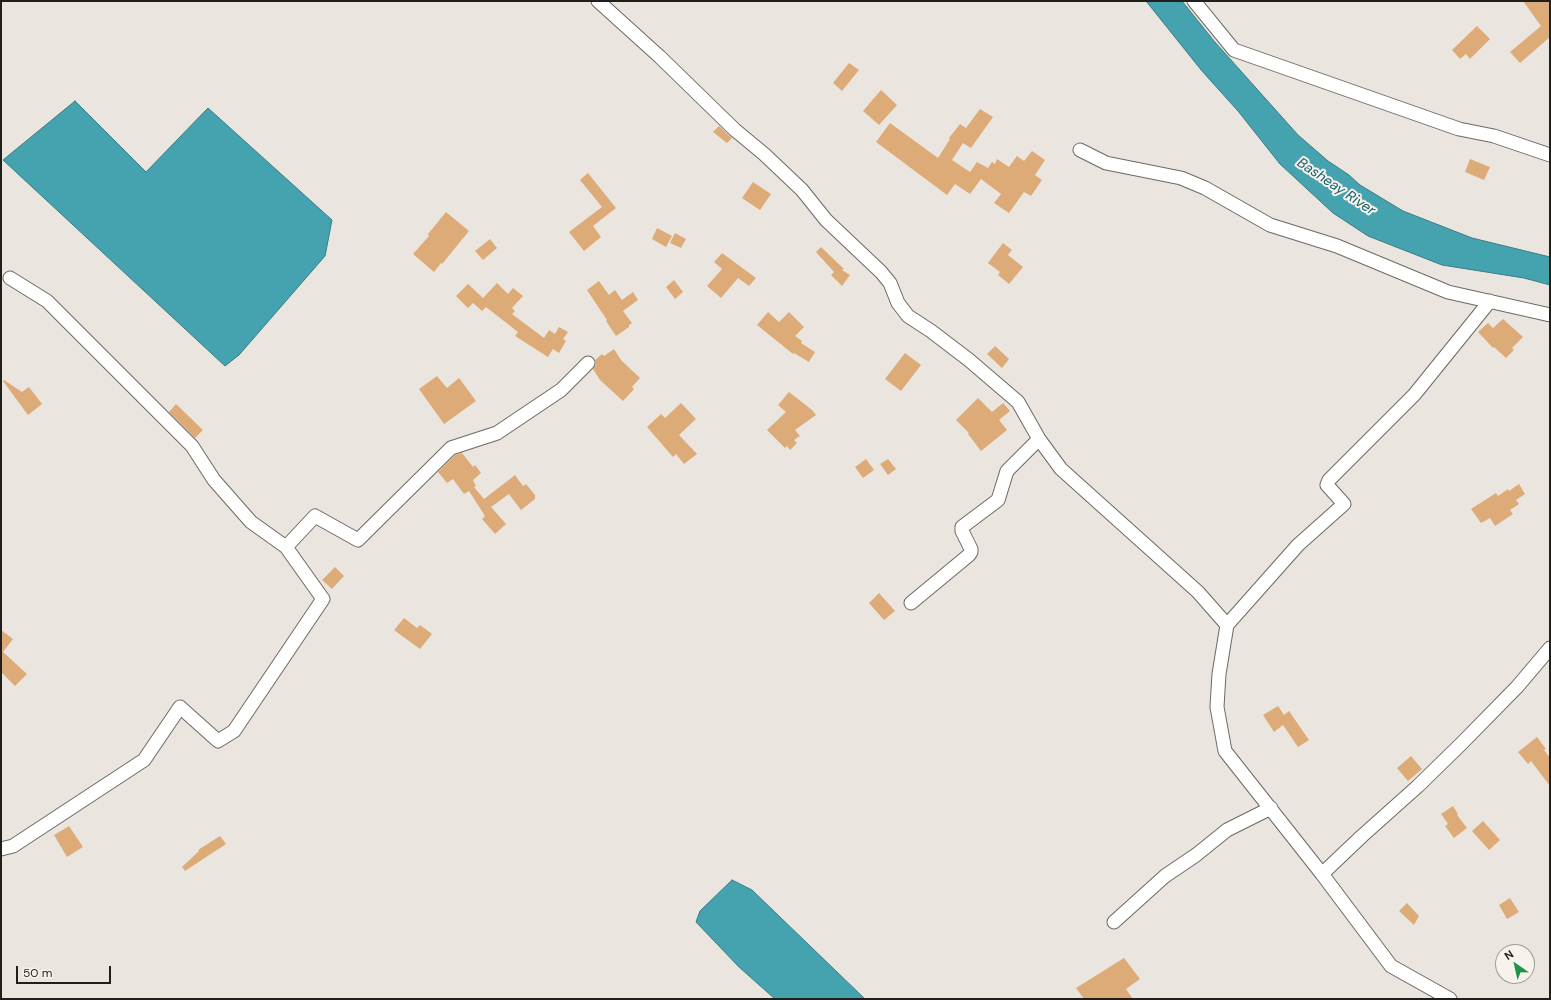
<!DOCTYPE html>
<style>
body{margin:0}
#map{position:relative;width:1551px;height:1000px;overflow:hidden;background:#ebe5df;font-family:"DM Sans",sans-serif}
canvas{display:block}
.frame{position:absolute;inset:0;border:2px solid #211f1c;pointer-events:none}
.north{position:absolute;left:1495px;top:944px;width:40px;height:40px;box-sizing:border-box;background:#f8f2ec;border:1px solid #a29e99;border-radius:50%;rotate:326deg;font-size:11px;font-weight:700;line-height:16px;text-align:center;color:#211f1c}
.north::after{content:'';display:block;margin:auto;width:14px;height:18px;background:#1f924c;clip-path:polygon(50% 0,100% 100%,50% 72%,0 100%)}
.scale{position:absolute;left:16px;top:966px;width:95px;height:18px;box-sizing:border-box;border:2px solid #211f1c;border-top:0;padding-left:5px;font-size:12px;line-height:14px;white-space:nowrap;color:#211f1c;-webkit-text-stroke:3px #f8f2ec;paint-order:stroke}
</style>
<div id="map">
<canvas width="1551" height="1000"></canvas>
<div class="frame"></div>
<div class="north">N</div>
<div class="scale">50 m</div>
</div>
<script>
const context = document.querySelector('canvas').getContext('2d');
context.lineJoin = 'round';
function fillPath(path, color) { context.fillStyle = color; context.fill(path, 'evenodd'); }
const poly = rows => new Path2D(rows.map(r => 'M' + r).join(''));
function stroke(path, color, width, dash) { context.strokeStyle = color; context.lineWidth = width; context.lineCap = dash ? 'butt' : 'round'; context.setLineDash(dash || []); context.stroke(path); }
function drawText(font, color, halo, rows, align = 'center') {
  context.font = font + ' "DM Sans",sans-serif'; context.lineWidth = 4; context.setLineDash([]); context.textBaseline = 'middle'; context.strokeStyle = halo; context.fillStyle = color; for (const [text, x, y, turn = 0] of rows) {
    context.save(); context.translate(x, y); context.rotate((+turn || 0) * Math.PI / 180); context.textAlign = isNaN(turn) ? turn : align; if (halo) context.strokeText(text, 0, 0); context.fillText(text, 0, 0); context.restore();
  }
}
const water = poly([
 [1146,1,1182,1,1214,41,1298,135,1328,161,1349,175,1360,185,1403,211,1472,238,1550,257,1550,285,1524,278,1442,265,1368,236,1333,213,1280,164,1238,111,1202,71,1146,1],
 [75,101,146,172,208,108,332,220,325,256,239,355,225,366,3,160,75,101],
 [732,880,752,890,865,999,775,999,739,967,696,922,700,911,732,880]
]);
fillPath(water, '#45a3b0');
stroke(water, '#3a7b84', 1);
fillPath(poly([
 [1523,1,1550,1,1550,37,1520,63,1510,52,1541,26],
 [1477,26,1490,39,1470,59,1466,54,1460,59,1452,50],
 [849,63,859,70,842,91,833,83],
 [881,90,897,105,879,125,863,111],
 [980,109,993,117,971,148,963,143,952,160,970,172,977,162,988,168,992,162,995,164,997,159,1009,167,1017,156,1024,161,1032,151,1045,160,1035,175,1042,180,1031,196,1024,192,1009,213,994,203,1001,194,981,179,970,194,955,184,947,195,876,142,890,123,938,158,950,139,949,138,960,124,966,128],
 [719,126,732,138,727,143,713,132],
 [1470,159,1490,167,1484,180,1465,172],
 [588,173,616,208,593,226,601,237,584,251,569,232,602,207,580,180],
 [753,182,771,194,760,210,742,198],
 [446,212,469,231,442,264,441,263,434,272,413,254,429,236,428,234],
 [657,228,672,236,666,247,652,239],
 [675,233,686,239,681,248,670,243],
 [490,239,497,248,483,260,475,251],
 [1003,243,1012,250,1008,255,1023,267,1009,284,998,275,1000,272,988,263],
 [821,247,844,269,842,270,850,275,842,286,831,275,834,272,816,252],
 [722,253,756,278,749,286,738,278,721,298,707,286,722,269,714,262],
 [674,280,683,292,675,299,666,287],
 [599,281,609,295,615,290,622,300,633,292,638,300,623,311,632,323,629,325,629,327,616,336,606,321,607,320,587,290],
 [497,283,508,294,513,288,523,296,512,308,515,311,512,314,544,338,549,330,555,334,559,327,568,332,563,339,566,341,559,353,553,349,548,357,515,336,518,332,486,307,482,311,473,303,468,308,456,296,468,284,483,298],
 [768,312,779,322,789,312,804,327,795,336,802,341,801,343,815,352,809,362,794,353,793,354,757,325],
 [1503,319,1523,337,1512,348,1514,350,1506,358,1494,347,1493,348,1478,332,1488,323,1493,328],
 [995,346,1009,359,1002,368,987,354],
 [614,349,621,360,640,378,632,387,634,389,623,401,600,380,593,369,596,365,595,360,602,354,604,356],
 [905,353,921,365,901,391,885,379],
 [437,376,447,388,459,378,476,401,444,424,419,389],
 [4,380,22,392,29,387,42,404,28,415,3,381],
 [789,392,812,410,816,415,795,430,800,436,794,440,797,443,790,450,787,446,785,448,767,430,786,412,778,405],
 [978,398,992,412,1003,403,1010,411,999,420,1007,430,981,451,968,434,969,433,956,420],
 [681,403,696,419,679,435,697,454,684,464,676,454,673,457,647,427,661,414,665,418],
 [176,404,203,430,195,438,169,412],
 [462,453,473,467,475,465,481,473,473,480,476,486,474,487,484,499,515,475,523,486,526,484,535,495,535,499,521,510,509,494,491,507,506,524,495,534,482,519,485,516,469,491,464,494,453,479,447,483,438,472,455,455],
 [866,459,874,470,863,478,855,467],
 [888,459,896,469,888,475,880,464],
 [1519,484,1525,494,1516,500,1519,504,1510,510,1513,514,1495,526,1490,518,1481,523,1471,509,1496,493,1498,496,1508,489,1509,491],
 [335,567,344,576,332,589,322,580],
 [879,593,895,611,884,620,869,603],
 [404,618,417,628,420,625,432,634,420,649,394,630],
 [1,630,13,639,3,652,27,674,15,686,1,672],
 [1278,706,1284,715,1289,711,1309,740,1298,747,1283,725,1274,732,1263,715],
 [1537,737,1546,749,1544,750,1550,758,1550,786,1531,761,1528,764,1518,752],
 [1411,756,1422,769,1408,781,1397,768],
 [1453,806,1458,814,1457,815,1467,828,1454,838,1445,826,1448,824,1441,814],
 [1483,821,1500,840,1489,850,1472,831],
 [69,826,83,847,67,857,54,835],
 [220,836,226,844,185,871,182,867,199,851,198,850],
 [1510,898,1519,912,1507,919,1499,905],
 [1407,903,1419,916,1414,925,1399,911],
 [1124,958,1140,979,1126,989,1133,999,1084,999,1076,988]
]), '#ddab78');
const minor = poly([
 [598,1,660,57,735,130,764,154,802,190,826,220,881,272,890,283,898,303,908,316,931,331,969,360,1018,402,1039,439,1061,469,1198,592,1227,625,1298,545,1344,504,1327,485,1329,480,1414,395,1490,301],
 [1194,1,1234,50,1459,129,1494,136,1550,155],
 [1080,150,1106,163,1181,178,1205,188,1270,225,1337,246,1448,292,1550,315],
 [10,278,47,301,192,446,214,480,251,522,286,547],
 [911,603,969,555,971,552,971,549,962,531,962,527,998,500,1007,471,1039,439],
 [1227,625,1219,674,1217,707,1225,751,1322,874,1391,966,1450,999],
 [1,849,13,846,144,760,180,707,218,741,234,731,323,599,286,547,315,516,358,540,451,448,497,433,561,390,588,363],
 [1322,874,1362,836,1418,786,1461,744,1517,687,1550,648],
 [1114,922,1165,876,1196,855,1227,830,1271,808]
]);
stroke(minor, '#6e6863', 15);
stroke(minor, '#fff', 13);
drawText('italic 14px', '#125f69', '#f8f2ec', [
 ["Basheay River",1336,187,34]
]);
</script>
